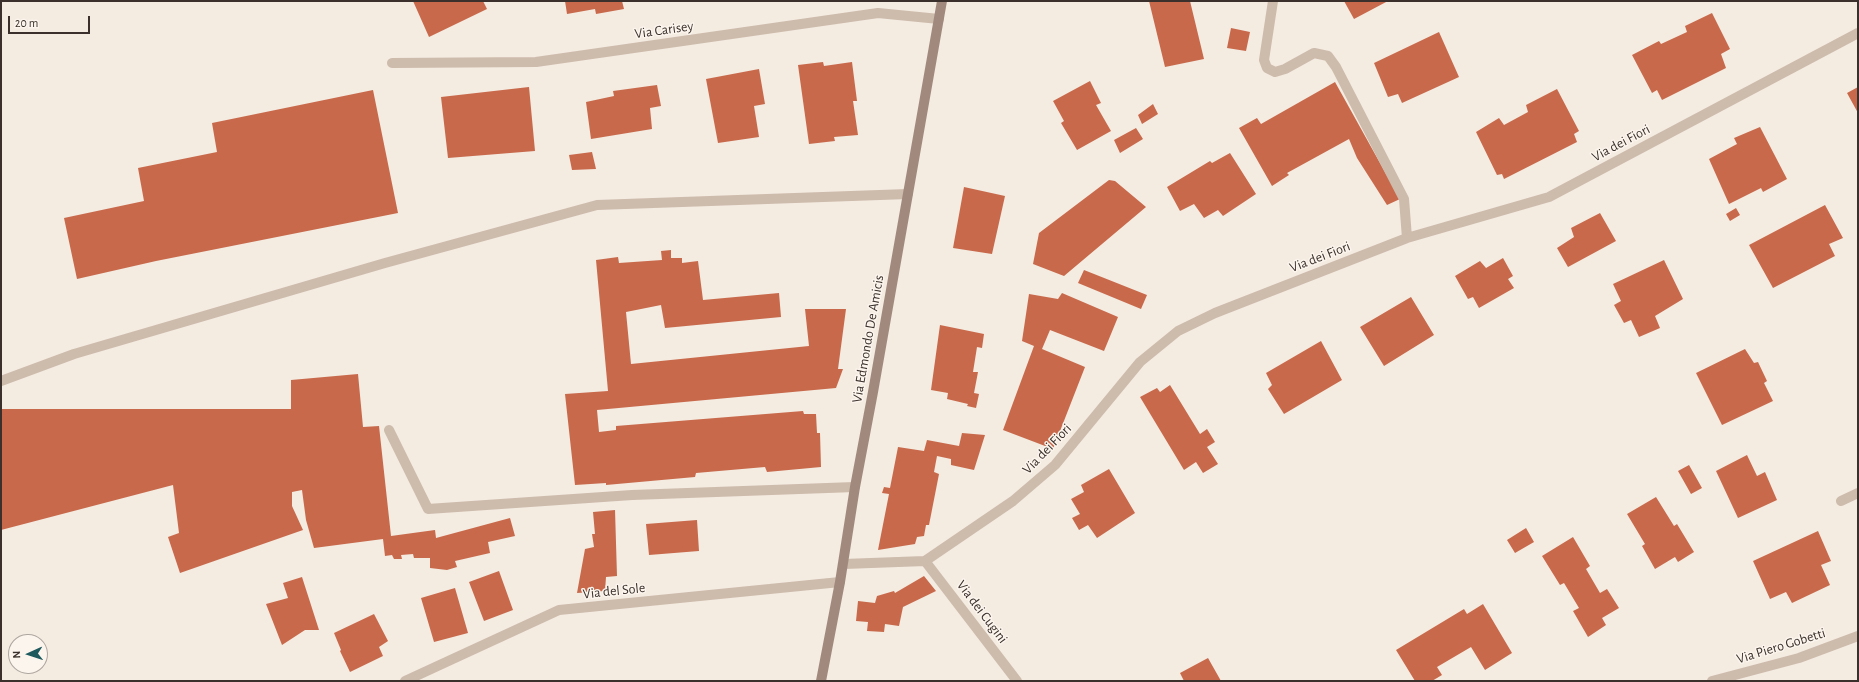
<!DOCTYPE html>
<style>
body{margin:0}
#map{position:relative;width:1859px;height:682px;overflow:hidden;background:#f4ebe1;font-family:"Alegreya Sans",sans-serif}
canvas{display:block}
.frame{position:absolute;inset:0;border:2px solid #3b302b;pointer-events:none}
.north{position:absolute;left:8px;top:634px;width:40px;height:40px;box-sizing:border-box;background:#fbf5ee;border:1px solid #aea6a0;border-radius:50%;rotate:267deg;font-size:11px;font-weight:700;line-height:16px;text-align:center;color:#3b302b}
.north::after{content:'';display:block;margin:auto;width:14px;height:18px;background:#1f5a5e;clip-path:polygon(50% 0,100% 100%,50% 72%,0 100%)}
.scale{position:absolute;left:8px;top:16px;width:82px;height:18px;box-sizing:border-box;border:2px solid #3b302b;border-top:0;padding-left:5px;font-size:12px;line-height:14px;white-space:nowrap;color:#3b302b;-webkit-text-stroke:3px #fbf5ee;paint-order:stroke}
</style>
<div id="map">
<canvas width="1859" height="682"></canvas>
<div class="frame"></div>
<div class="north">N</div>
<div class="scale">20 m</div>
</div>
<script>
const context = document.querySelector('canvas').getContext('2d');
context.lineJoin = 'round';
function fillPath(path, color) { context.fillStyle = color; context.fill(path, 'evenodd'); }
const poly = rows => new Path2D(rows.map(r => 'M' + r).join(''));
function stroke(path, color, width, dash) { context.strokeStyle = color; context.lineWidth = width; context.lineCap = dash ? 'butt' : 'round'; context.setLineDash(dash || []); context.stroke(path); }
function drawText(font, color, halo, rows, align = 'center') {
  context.font = font + ' "Alegreya Sans",sans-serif'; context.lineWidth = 3; context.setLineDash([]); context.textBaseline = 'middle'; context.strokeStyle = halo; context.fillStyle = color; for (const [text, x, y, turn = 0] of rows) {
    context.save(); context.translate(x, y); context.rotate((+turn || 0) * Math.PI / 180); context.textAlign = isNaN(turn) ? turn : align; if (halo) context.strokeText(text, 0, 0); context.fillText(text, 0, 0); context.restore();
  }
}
fillPath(poly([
 [413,1,483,1,487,9,429,37],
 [565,1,622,1,624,9,596,14,595,9,567,14],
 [1149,1,1190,1,1204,59,1165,67],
 [1344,1,1388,1,1354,19],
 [1712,13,1730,49,1721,54,1726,68,1662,100,1657,90,1652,93,1632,55,1659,41,1661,44,1687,32,1685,26],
 [1231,28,1250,32,1246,51,1227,48],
 [1439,32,1459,77,1402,103,1398,94,1388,97,1374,63],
 [823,62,824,66,852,62,857,101,853,101,858,135,834,137,835,141,809,144,798,65],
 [759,69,765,104,754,106,759,137,718,143,706,79],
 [1090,81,1101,103,1096,105,1111,131,1077,150,1061,123,1064,121,1053,101],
 [1335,82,1400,199,1387,205,1357,158,1349,139,1287,173,1289,175,1272,186,1239,128,1257,118,1261,124],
 [657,85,661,106,650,108,652,129,591,139,586,102,614,96,613,91],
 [529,87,535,151,448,158,441,97],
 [1858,87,1858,113,1847,93],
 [1557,89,1579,131,1574,134,1577,142,1504,179,1502,174,1497,175,1476,132,1499,118,1504,125,1528,112,1526,105],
 [373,90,398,213,156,261,77,279,64,218,144,201,138,168,217,152,212,123],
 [1153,104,1158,114,1142,124,1138,115],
 [1760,127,1787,179,1763,192,1761,188,1729,204,1709,159,1737,144,1734,138],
 [1136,128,1143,139,1120,153,1114,140],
 [592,152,596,169,572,170,569,155],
 [1230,153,1256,194,1223,216,1218,210,1204,218,1194,204,1180,211,1167,187,1210,161,1212,163],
 [1109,180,1115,181,1146,207,1064,276,1033,264,1039,233],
 [964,187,1005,196,992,254,953,248],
 [1825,205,1843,238,1829,244,1835,256,1773,288,1749,245],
 [1736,208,1740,215,1730,221,1726,214],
 [1600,213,1616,241,1568,267,1557,248,1574,237,1571,228],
 [671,250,671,258,682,258,682,263,698,261,703,300,779,293,781,317,665,328,661,305,626,312,631,364,809,346,805,309,846,309,838,369,843,369,836,388,597,410,599,432,616,430,616,426,803,411,804,414,816,414,817,433,820,433,821,467,767,472,765,467,696,473,695,477,606,485,606,483,575,485,565,394,608,391,596,260,618,257,619,263,662,260,661,251],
 [1503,258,1513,276,1508,279,1514,288,1479,308,1473,297,1468,299,1455,276,1480,261,1486,268],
 [1664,260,1683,299,1655,316,1660,328,1639,337,1631,320,1624,323,1614,305,1621,301,1613,284],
 [1084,270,1147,295,1141,309,1078,283],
 [1062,293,1118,317,1104,351,1050,330,1042,349,1085,367,1053,449,1003,430,1034,346,1022,341,1029,294,1058,299],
 [1411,297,1434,335,1384,366,1360,327],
 [940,325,984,334,982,348,977,347,973,372,978,372,974,393,979,394,976,408,967,406,968,404,947,399,948,393,931,390],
 [1321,341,1342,380,1284,414,1268,389,1272,385,1266,373],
 [1745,349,1754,363,1758,362,1767,381,1764,383,1773,401,1722,425,1696,373],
 [358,374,363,427,379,426,391,536,435,530,436,538,510,518,515,536,488,542,490,553,455,561,457,567,447,570,430,568,430,558,414,558,413,554,401,555,402,559,394,559,392,555,385,556,383,539,314,548,306,520,302,490,292,492,292,506,303,530,180,573,168,537,179,533,173,485,1,530,1,409,291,409,291,380],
 [1170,385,1200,434,1207,429,1215,442,1207,447,1218,464,1203,473,1196,462,1184,470,1140,397,1157,388,1160,392],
 [962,433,985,435,974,470,951,465,951,459,937,456,934,472,939,474,929,525,926,525,924,536,917,537,915,544,878,550,889,494,882,493,884,487,890,488,898,447,924,451,927,440,959,446],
 [1747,455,1757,476,1765,472,1777,500,1738,518,1716,471],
 [1689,465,1702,488,1691,494,1678,471],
 [1109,469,1135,513,1097,538,1088,525,1079,530,1072,518,1080,514,1071,499,1084,492,1081,485],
 [1656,497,1674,526,1677,524,1694,552,1678,562,1675,557,1655,569,1642,546,1645,544,1627,514],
 [615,510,617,576,606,577,605,591,577,593,585,549,594,547,592,534,595,534,593,512],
 [697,520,699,551,649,555,646,524],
 [1526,528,1534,542,1515,553,1507,540],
 [1818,531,1831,561,1821,565,1830,585,1792,603,1786,592,1770,599,1753,561],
 [1573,537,1590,566,1586,569,1600,593,1607,589,1619,608,1602,618,1606,625,1588,637,1573,611,1579,608,1564,583,1560,585,1542,556],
 [499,571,513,610,484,621,469,582],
 [924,576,936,591,903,607,899,626,885,624,884,632,867,631,868,622,856,621,858,601,875,603,877,596,894,591,895,593],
 [302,577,319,630,305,630,282,645,266,604,288,598,283,583],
 [455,588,468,633,434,642,421,598],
 [1483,604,1512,653,1485,670,1471,647,1437,667,1442,675,1432,681,1415,681,1396,650,1464,609,1467,614],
 [374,614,388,641,379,647,383,656,350,672,340,651,341,650,334,633],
 [1208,658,1221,681,1184,681,1180,673]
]), '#c8694b');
stroke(poly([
 [1,381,74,354,385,263,597,205,908,194],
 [389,430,428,509,632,495,855,487]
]), '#cdbbac', 10);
stroke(poly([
 [1273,1,1264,60,1267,68,1275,72,1285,69,1314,53,1328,56,1336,67,1404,199,1407,238],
 [392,63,536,62,878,13,939,19],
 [1841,501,1858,493],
 [925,561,1017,681],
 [844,564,925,561,1013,501,1055,465,1140,362,1178,331,1215,313,1407,238,1549,197,1858,33],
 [405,681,559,610,840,582],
 [1712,681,1799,658,1858,636]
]), '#cdbbac', 10);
stroke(poly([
 [821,681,840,582,855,487,873,392,942,1]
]), '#a18a7d', 10);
drawText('14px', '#3b302b', '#fbf5ee', [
 ["Via Carisey",664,30,-8],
 ["Via dei Fiori",1621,143,-28],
 ["Via dei Fiori",1320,257,-21],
 ["Via Edmondo De Amicis",868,339,-80],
 ["Via dei Fiori",1047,449,-46],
 ["Via del Sole",614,591,-6],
 ["Via dei Cugini",982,612,53],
 ["Via Piero Gobetti",1781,646,-17]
]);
</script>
